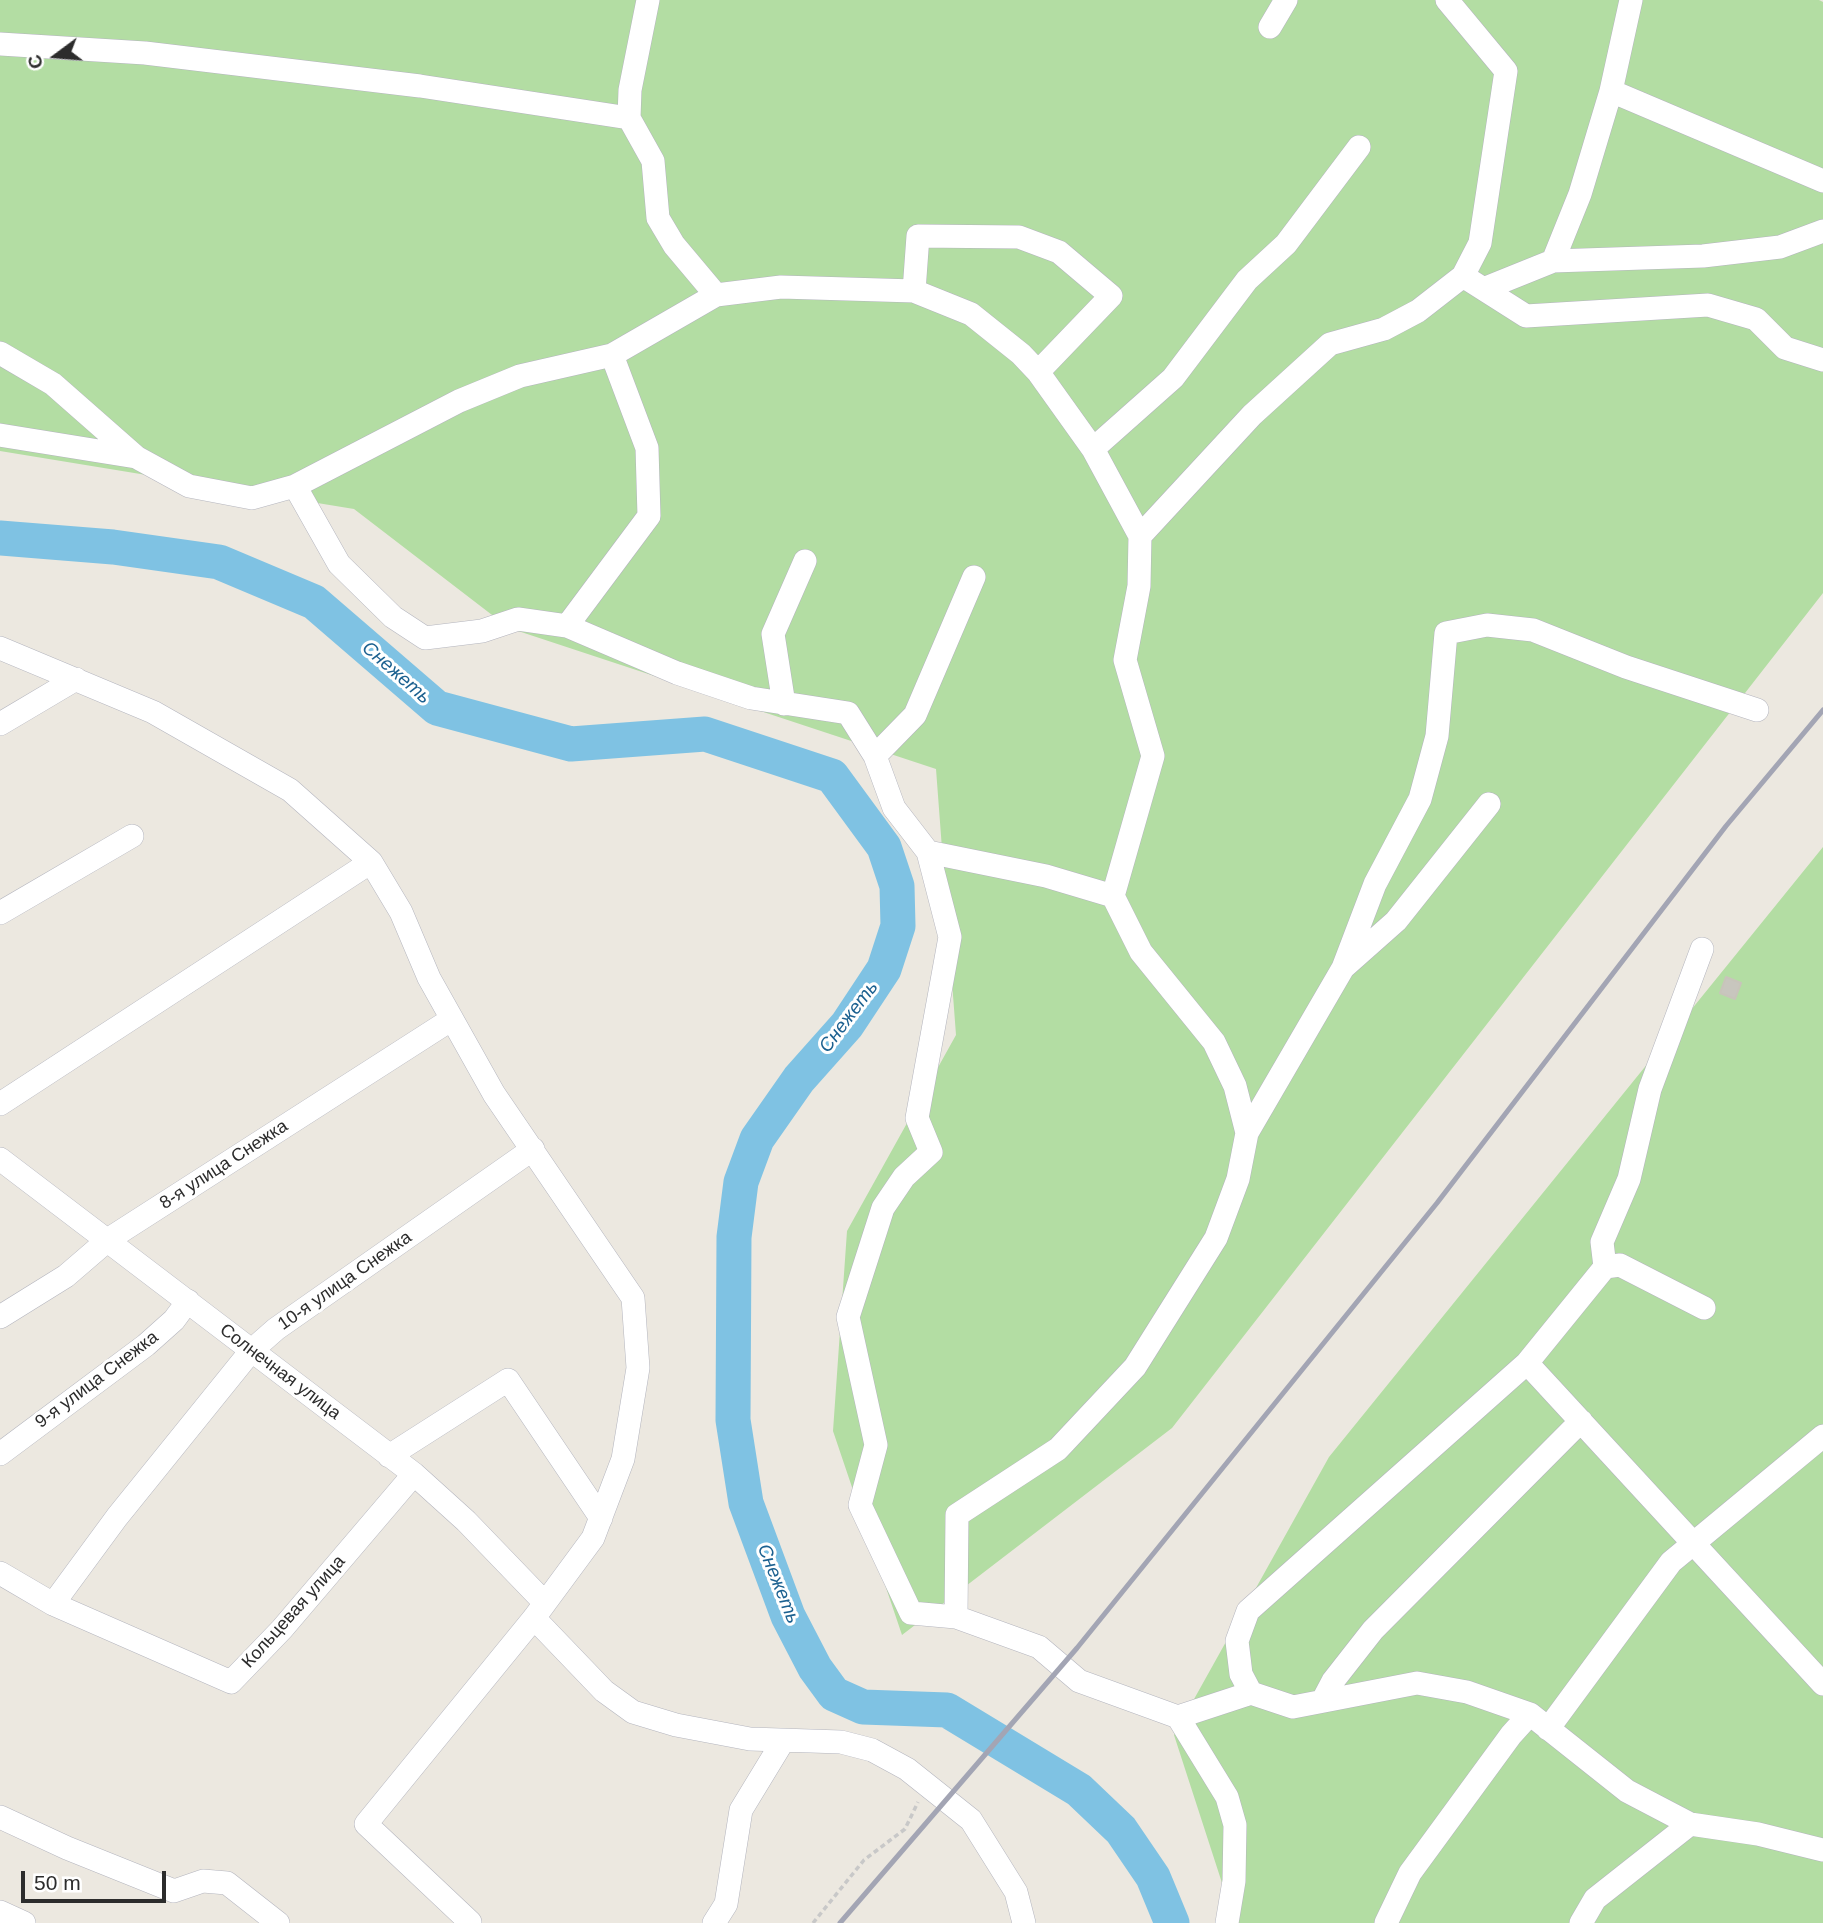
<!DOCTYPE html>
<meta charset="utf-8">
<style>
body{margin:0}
#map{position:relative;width:1823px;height:1923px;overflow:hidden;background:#ece8e0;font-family:Helvetica,sans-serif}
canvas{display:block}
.north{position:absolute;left:21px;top:21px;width:70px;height:70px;-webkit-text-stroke:5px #fff;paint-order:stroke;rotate:254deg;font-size:19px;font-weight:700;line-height:28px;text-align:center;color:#2c2c2c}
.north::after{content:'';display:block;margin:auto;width:24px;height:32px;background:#2c2c2c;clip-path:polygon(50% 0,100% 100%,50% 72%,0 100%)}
.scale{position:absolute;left:21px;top:1871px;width:145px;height:32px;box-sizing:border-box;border:4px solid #2c2c2c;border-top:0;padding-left:9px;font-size:21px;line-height:24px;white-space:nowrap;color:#2c2c2c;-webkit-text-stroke:5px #fff;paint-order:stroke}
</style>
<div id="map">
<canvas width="1823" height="1923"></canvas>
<div class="north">С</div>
<div class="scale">50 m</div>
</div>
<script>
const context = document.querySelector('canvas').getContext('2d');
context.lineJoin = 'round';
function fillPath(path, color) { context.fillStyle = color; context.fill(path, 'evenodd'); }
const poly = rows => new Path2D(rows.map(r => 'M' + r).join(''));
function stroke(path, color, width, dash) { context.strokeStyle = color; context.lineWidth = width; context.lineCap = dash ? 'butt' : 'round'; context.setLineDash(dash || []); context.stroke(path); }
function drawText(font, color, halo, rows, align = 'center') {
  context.font = font + ' Helvetica,sans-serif'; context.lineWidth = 6; context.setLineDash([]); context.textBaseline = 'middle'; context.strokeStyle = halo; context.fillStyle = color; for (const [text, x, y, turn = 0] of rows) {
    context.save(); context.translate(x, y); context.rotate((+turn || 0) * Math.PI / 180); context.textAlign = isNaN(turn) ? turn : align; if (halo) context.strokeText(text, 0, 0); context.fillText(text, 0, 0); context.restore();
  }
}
fillPath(poly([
 [0,0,1819,0,1823,2,1823,593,1172,1428,902,1635,833,1431,847,1231,956,1035,936,769,509,628,354,509,0,451],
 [1823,847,1823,1923,1235,1923,1174,1735,1329,1457]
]), '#b3dda3');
stroke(poly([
 [0,538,113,547,219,562,314,602,437,708,571,744,705,734,832,776,884,847,897,886,898,926,884,969,847,1025,799,1079,757,1139,741,1182,734,1237,733,1420,746,1503,788,1616,815,1668,834,1694,863,1707,947,1710,1079,1790,1121,1830,1153,1877,1172,1923]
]), '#7fc2e3', 35);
const building = poly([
 [1726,977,1741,983,1735,999,1720,993,1726,977]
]);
fillPath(building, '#c8c6be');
stroke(building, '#c8c4ba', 2);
const street = poly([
 [648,0,630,90,629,118,653,161,658,218,674,245,716,295],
 [1270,27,1286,0],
 [0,44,145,53,420,86,629,118],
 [1611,91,1823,181],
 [1553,261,1580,194,1611,91,1631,0],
 [1463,276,1526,316,1708,305,1756,319,1785,348,1823,360],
 [1486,288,1553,261,1703,256,1780,247,1823,231],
 [914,291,918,236,1019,237,1059,252,1111,296,1038,372],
 [0,353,53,384,136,457],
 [0,435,136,457,189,486,252,498,295,486,459,401,520,376,612,355,716,295,781,287,914,291,971,314,1021,354,1038,372,1093,449,1140,536,1139,586,1125,660,1153,756,1113,896,1141,952,1214,1042,1235,1086,1247,1133,1238,1179,1216,1238,1135,1367,1058,1449,957,1515,956,1617],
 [1093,449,1173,378,1247,280,1286,244,1359,147],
 [295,486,339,564,393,617,425,638,482,631,518,619,567,626,677,673,751,698,848,713,875,756,894,808,928,852,1046,876,1113,896],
 [1140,536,1252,415,1330,344,1384,329,1418,311,1463,276,1480,243,1506,71,1447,0],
 [567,626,649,516,647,448,612,355],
 [0,648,153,712,290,790,371,862,401,912,429,978,494,1094,633,1298,638,1368,623,1459,593,1538,534,1618,366,1824,470,1922],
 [784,704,773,634,805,561],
 [0,724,76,679],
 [875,756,915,715,974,577],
 [928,852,950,937,917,1118,931,1152,904,1177,883,1208,848,1317,876,1445,860,1505,911,1613,956,1617,1039,1647,1079,1681,1178,1717,1251,1693],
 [0,913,132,836],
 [1702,949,1650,1089,1629,1179,1602,1242,1605,1267,1527,1363,1248,1611,1237,1641,1241,1674,1251,1693,1293,1707,1417,1683,1467,1692,1530,1714,1627,1791,1690,1824,1758,1834,1823,1850],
 [1343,968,1375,884,1420,799,1437,736,1446,633,1487,625,1533,630,1626,667,1757,710],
 [0,1104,371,862],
 [1247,1133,1343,968,1396,921,1489,804],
 [0,1159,414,1474,466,1521,545,1603],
 [1605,1267,1620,1265,1704,1308],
 [0,1317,66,1276,109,1239,452,1019],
 [1527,1363,1823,1684],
 [0,1454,146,1345,174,1320,188,1301],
 [389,1456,508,1380,601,1518],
 [0,1573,53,1604,231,1682,282,1629,414,1474],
 [53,1604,117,1517,251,1351,276,1329,533,1149],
 [534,1618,604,1691,633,1712,676,1725,750,1739,841,1742,872,1750,907,1769,971,1820,1016,1892,1024,1923],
 [1323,1700,1333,1681,1373,1630,1581,1421],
 [1178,1717,1227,1797,1235,1825,1234,1881,1227,1923],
 [1548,1729,1671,1562,1823,1436],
 [0,1817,67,1848,174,1891,203,1881,227,1883,278,1923],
 [0,1912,24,1923],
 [714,1923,726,1904,741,1810,783,1741],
 [1386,1923,1410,1873,1511,1735,1530,1714],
 [1581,1923,1595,1899,1690,1824]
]);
stroke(street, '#b4b5be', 24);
stroke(poly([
 [813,1923,864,1860,905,1829,918,1802]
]), '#c8c8c8', 3.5, [5, 3.5]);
stroke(street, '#fff', 23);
stroke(poly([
 [840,1923,1077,1648,1437,1203,1726,826,1823,710]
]), '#a3a5b4', 5);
drawText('18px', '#2c2c2c', '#fff', [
 ["8-я улица Снежка",224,1165,-33],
 ["10-я улица Снежка",345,1281,-35],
 ["Солнечная улица",280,1372,37],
 ["9-я улица Снежка",97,1380,-37],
 ["Кольцевая улица",294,1612,-48]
]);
drawText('italic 19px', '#1c6190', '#fff', [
 ["Снежеть",396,673,41],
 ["Снежеть",849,1017,-53],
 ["Снежеть",778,1584,68]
]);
</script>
